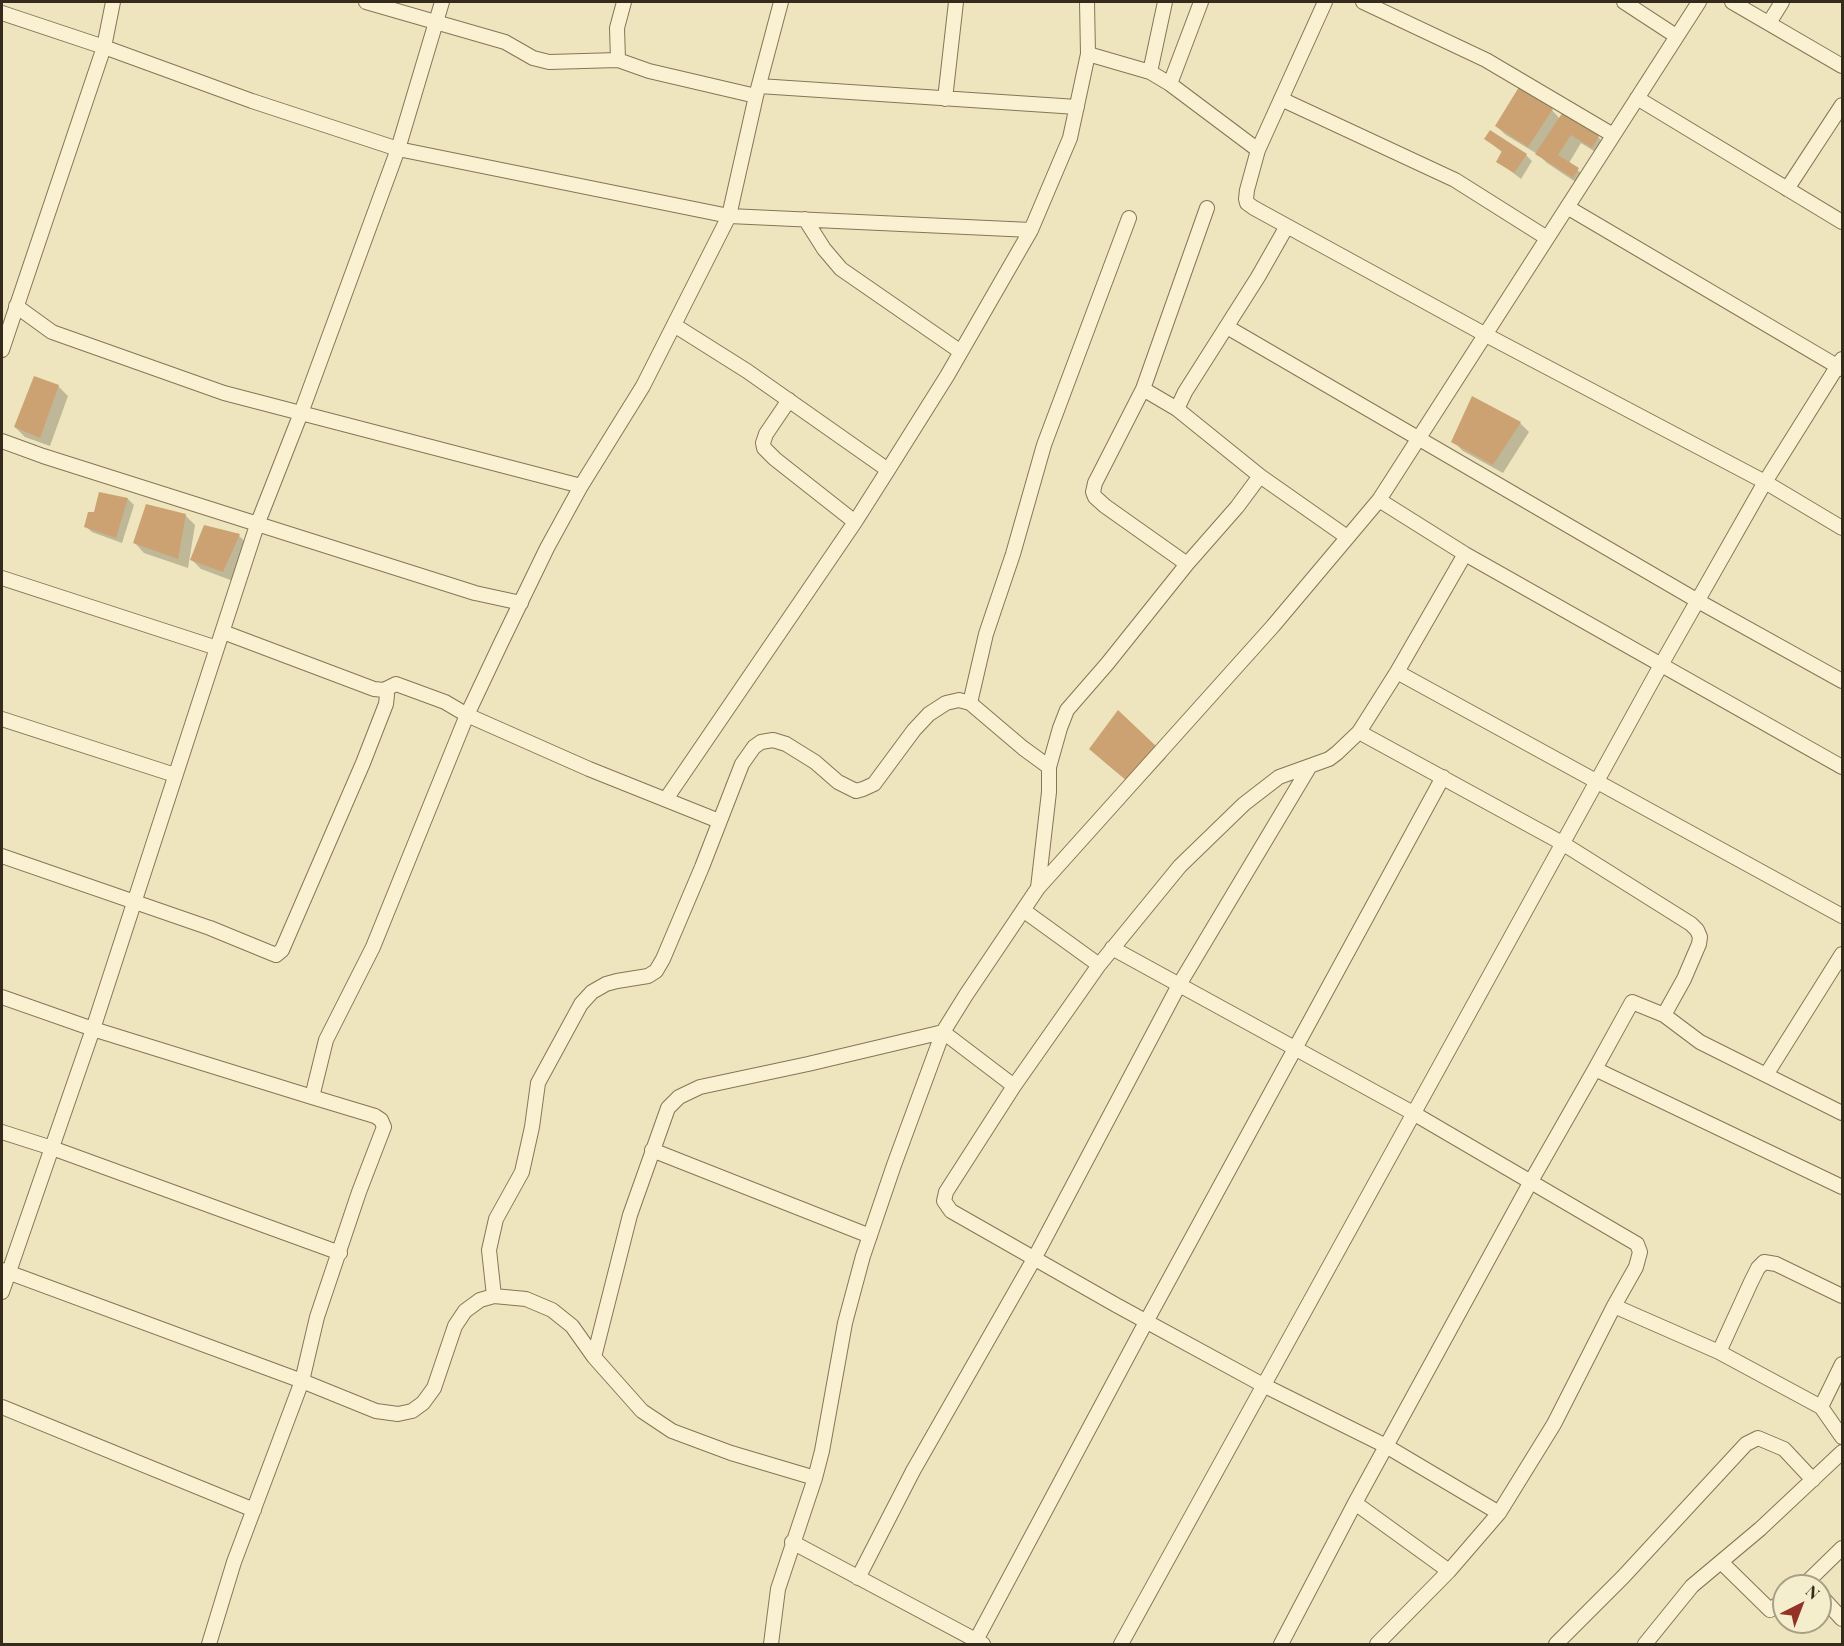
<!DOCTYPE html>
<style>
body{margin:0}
#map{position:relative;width:1844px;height:1646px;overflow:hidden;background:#eee5be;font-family:"Playfair Display",serif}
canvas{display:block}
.frame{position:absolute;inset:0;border:3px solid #352b1c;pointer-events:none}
.north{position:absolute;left:1772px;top:1574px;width:60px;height:60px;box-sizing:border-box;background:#f5eecd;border:2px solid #a8a086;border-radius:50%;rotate:42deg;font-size:16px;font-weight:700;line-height:24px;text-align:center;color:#352b1c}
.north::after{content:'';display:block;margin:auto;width:21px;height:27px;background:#953227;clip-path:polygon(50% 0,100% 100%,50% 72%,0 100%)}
</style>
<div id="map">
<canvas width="1844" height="1646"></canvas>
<div class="frame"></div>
<div class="north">N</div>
</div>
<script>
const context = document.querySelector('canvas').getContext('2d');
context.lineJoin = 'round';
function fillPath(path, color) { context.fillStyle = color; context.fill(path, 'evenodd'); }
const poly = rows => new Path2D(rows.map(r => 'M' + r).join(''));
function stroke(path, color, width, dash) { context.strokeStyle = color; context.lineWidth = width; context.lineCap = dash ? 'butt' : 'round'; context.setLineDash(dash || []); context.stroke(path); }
fillPath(poly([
 [1552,110,1560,119,1598,137,1608,147,1602,156,1581,143,1569,163,1588,179,1583,187,1547,163,1539,155,1506,135,1496,126],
 [1486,139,1526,155,1532,161,1521,179,1498,161,1503,153],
 [58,386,68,396,50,446,25,437,15,427],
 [1520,423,1529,432,1503,473,1463,451,1453,441],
 [128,499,134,505,122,543,92,532,85,526,95,513],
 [185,515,195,525,188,568,144,553,135,543],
 [239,536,249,545,233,581,201,569,192,560],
 [1156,748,1166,758,1137,789,1101,759]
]), '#0003');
fillPath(poly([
 [1519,87,1553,109,1528,147,1495,126],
 [1563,112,1599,136,1592,148,1571,135,1558,155,1579,168,1573,178,1535,154],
 [1490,130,1527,154,1514,173,1496,162,1502,151,1484,139],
 [34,376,59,385,40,438,14,427],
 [1472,396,1521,422,1493,465,1451,442],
 [99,492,128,498,116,538,84,527,88,512,94,512],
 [146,504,186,514,178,559,133,543],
 [204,525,240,534,223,572,190,560],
 [1118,710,1157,747,1127,781,1089,749]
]), '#cca273');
const street = poly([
 [366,2,505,42,533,58,549,62,618,60],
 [624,2,617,28,618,60,649,71,756,96],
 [1087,2,1088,54],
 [1325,2,1258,150,1247,190,1246,199,1247,203,1254,208,1486,335,1765,482,1842,528],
 [1363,2,1486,60,1613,135],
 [1624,2,1676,36],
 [1732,2,1842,66],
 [2,13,104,47,252,101,398,149,729,216,1031,230],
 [1769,23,1782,2],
 [1150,72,1165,2],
 [1170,84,1201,2],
 [759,86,1077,107],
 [1637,98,1842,222],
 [945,99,956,2],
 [1281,99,1455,180,1547,238],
 [1787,189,1842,105],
 [1567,207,1842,369],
 [805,219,824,249,841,269,961,352],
 [16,306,52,332,224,393,581,486],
 [674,325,747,371,888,470,947,376,1031,230,1070,138,1088,54,1150,72,1170,84,1258,150],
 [1227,327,1698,601,1842,681],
 [2,350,104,47,113,2],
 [1143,389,1095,483,1093,492,1095,497,1105,506,1187,564],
 [789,400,766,434,763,443,764,448,775,459,855,522],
 [1177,409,1143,389,1207,208],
 [2,441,43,456,475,593,521,603],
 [1260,476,1347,537],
 [1379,500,1465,554,1842,767],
 [1465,554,1397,672,1359,732,1337,753,1329,759,1279,777,1244,804,1180,866,1099,965,1014,1086,946,1192,944,1201,951,1211,1116,1305,1263,1385,1386,1446,1499,1513],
 [2,578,217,648],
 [1397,672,1842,916],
 [384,690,396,684,445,702,467,715,589,769,719,821],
 [970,703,986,634,1013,554,1044,445,1129,218],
 [2,719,175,775],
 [1359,732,1562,843,1691,924,1697,930,1700,937,1699,944,1684,979,1664,1015],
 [666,799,855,522,888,470],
 [2,856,210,928,271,953,276,955,282,950,363,763,386,704,387,695,384,690,374,689,223,632],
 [1038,888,1273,626,1379,500,1699,2],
 [1023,910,1099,965],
 [1112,948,1413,1113,1625,1237,1637,1244,1640,1252,1636,1267,1614,1306,1554,1424,1499,1513,1449,1571,1377,1644],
 [2,997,93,1029,312,1097],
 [1595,1069,1842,1187],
 [1766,1075,1842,954],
 [2,1132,52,1148,340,1253],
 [652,1150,870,1236],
 [2,1270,302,1381,376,1411,398,1414,412,1411,423,1403,434,1388,455,1326,465,1311,480,1300,494,1296,526,1299,552,1310,572,1326,594,1357,642,1411,672,1431,731,1453,815,1478],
 [2,1292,93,1029,257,525,301,413,398,149,442,2],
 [494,1296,489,1250,496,1219,522,1172,532,1127,538,1083,581,1004,592,992,606,984,617,981,648,976,656,971,663,959,702,867,742,764,754,747,761,742,773,740,786,744,815,762,838,782,856,791,863,789,874,784,914,730,929,714,946,703,959,700,970,703,1023,748,1049,767],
 [1614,1306,1719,1352,1821,1407],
 [1719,1352,1751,1282,1758,1268,1764,1262,1776,1264,1842,1296],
 [594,1357,630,1215,668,1108,679,1097,700,1087,808,1064,943,1032,1014,1086],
 [1842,1364,1821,1407,1842,1437],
 [2,1407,254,1510],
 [1355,1503,1449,1571],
 [792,1542,983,1644],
 [1721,1562,1770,1610,1784,1600],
 [858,1578,913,1471,1034,1259,1179,985,1310,766],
 [1803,1586,1842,1548],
 [1820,1595,1842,1619],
 [209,1644,234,1562,302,1381,317,1317,359,1192,384,1127,381,1120,375,1116,312,1097,326,1040,373,947,467,715,501,643,547,548,581,486,643,386,729,216,756,96,781,2],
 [771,1644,778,1589,815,1478,822,1451,845,1323,863,1256,894,1165,943,1032,966,995,1038,888,1049,792,1049,767,1060,728,1067,710,1107,664,1187,564,1237,507,1260,476,1177,409,1185,392,1258,277,1287,226],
 [974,1644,1146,1322,1443,777],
 [1121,1644,1661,665,1765,482,1842,359],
 [1281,1644,1355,1503,1530,1183,1595,1069,1632,1002,1664,1015,1700,1042,1842,1113],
 [1556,1644,1623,1577,1746,1444,1758,1438,1784,1449,1813,1480],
 [1645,1644,1692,1586,1760,1529,1842,1452]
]);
stroke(street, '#867557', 16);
stroke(street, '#f9f1d1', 14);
</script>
